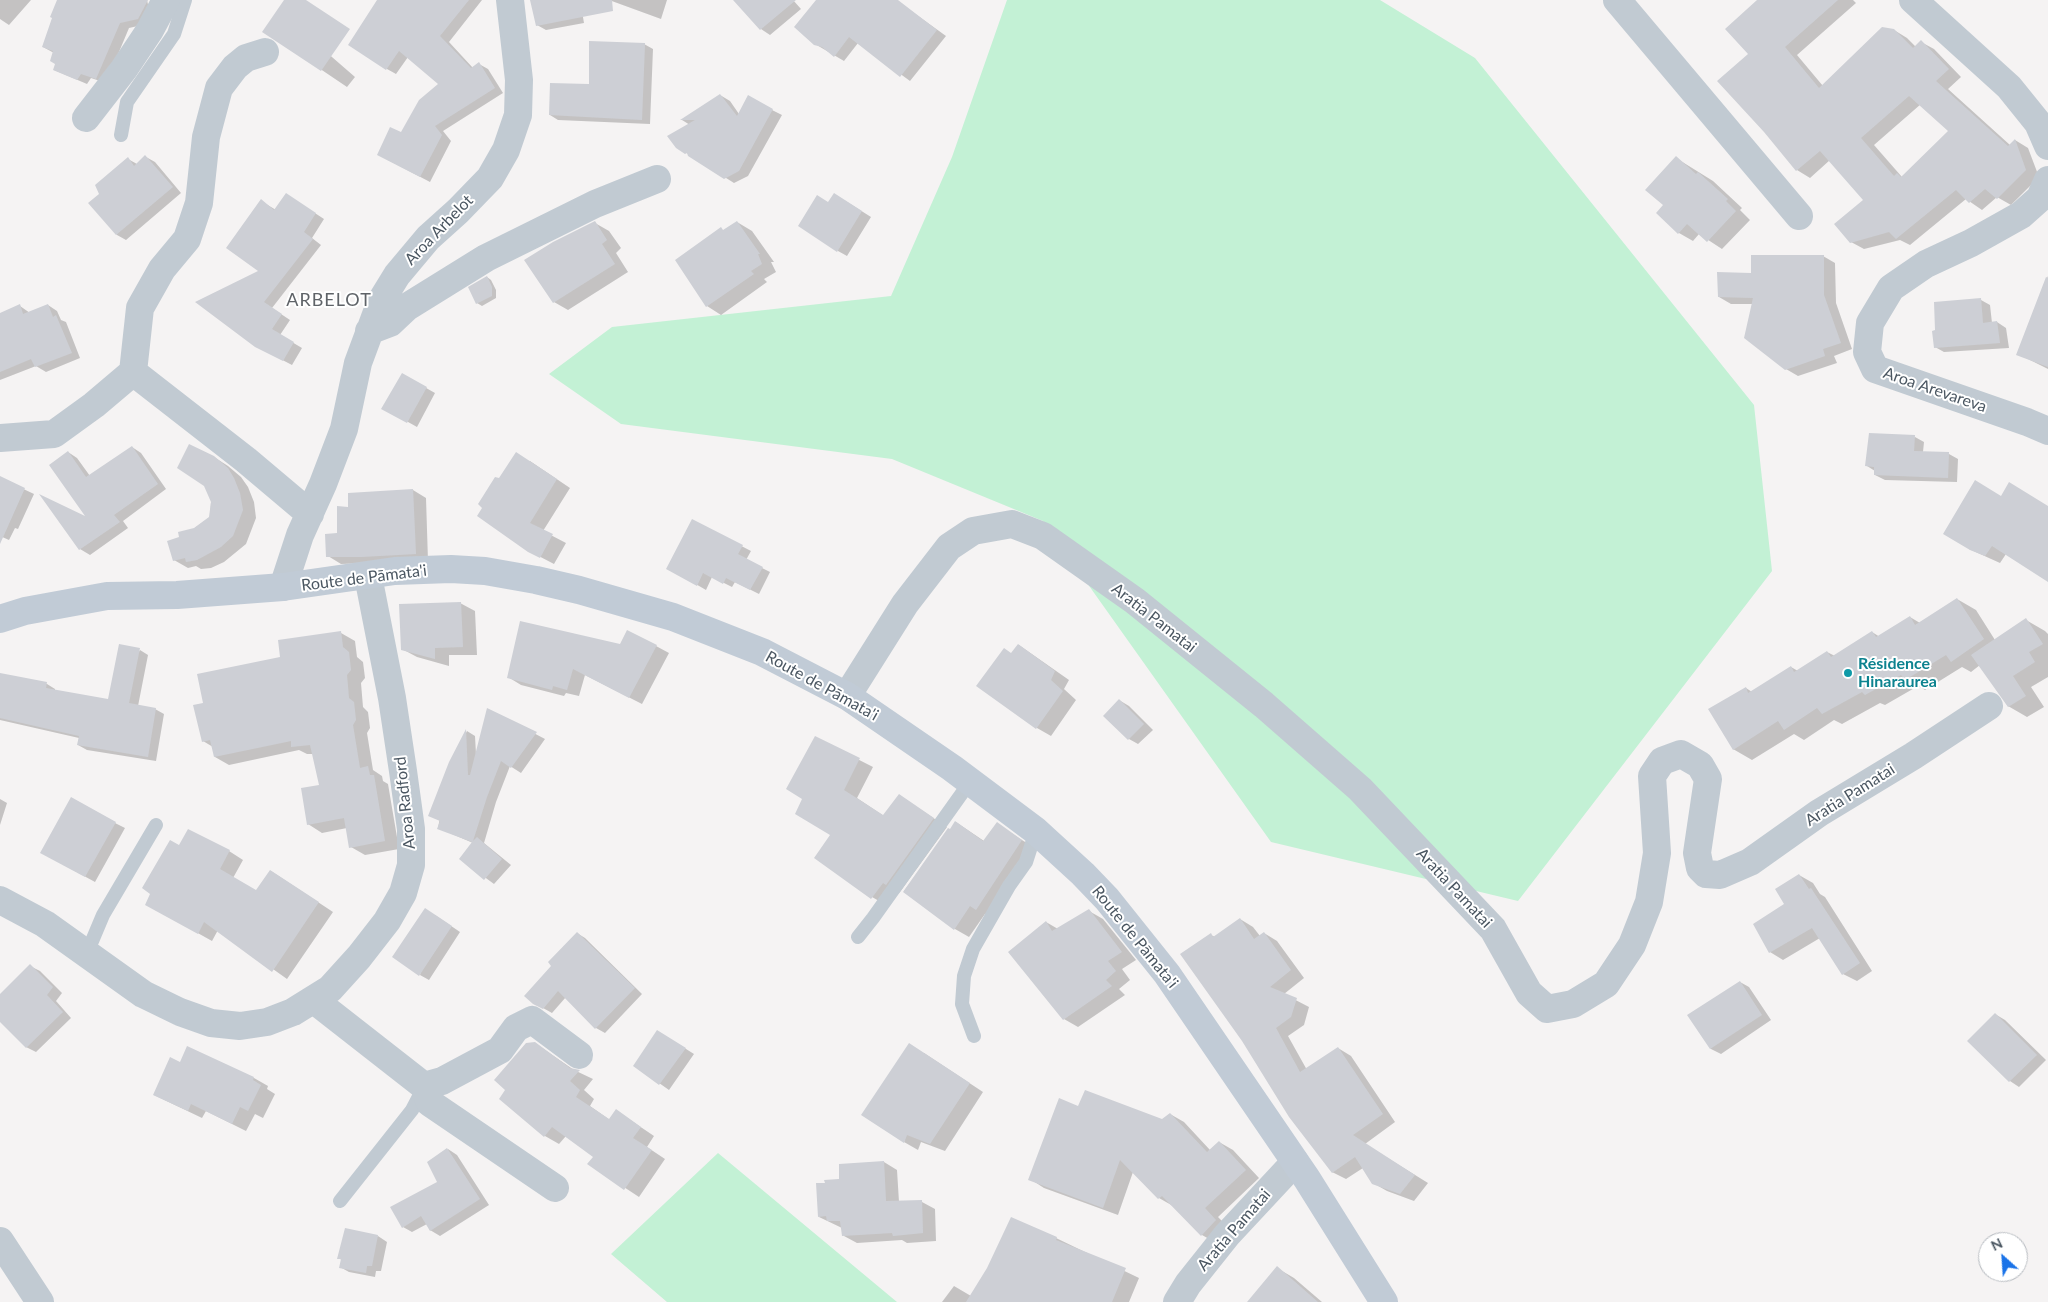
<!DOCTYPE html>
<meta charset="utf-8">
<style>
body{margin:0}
#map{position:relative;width:2048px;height:1302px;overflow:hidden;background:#f5f3f3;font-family:Lato,sans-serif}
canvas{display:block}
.north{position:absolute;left:1978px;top:1232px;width:50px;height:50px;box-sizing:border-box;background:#fff;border:1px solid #b7bbc0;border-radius:50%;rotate:334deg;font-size:14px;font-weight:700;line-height:20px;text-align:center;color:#4a5661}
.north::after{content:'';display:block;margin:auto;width:18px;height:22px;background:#1a73e8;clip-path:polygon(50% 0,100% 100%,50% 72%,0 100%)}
</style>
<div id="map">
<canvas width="2048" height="1302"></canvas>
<div class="north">N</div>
</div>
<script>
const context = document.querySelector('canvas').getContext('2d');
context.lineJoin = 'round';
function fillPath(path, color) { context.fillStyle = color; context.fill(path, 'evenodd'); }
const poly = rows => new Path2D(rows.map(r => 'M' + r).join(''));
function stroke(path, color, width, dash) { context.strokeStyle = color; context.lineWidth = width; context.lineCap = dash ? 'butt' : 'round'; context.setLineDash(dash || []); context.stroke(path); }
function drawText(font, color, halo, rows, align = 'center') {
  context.font = font + ' Lato,sans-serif'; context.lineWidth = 4; context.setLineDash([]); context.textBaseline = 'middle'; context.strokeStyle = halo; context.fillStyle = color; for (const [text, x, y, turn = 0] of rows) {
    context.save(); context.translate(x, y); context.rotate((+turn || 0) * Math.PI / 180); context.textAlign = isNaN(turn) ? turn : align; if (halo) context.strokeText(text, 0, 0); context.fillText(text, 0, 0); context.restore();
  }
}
fillPath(poly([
 [1007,0,1380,0,1475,58,1754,405,1772,571,1518,901,1271,842,1043,521,892,459,621,424,549,374,612,327,891,296,952,157],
 [718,1153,897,1302,667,1302,611,1254]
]), '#c3f1d5');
fillPath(poly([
 [0,0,31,0,9,25,0,19],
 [59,0,147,0,151,18,147,24,129,28,106,83,91,78,87,84,54,70,56,64,54,53,43,47],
 [286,0,305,0,317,44,355,77,347,87,264,31],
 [385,0,482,0,449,42,473,68,479,64,488,69,503,93,443,131,451,141,430,182,388,160,402,134,440,84,408,57,396,74,387,69],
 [532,0,580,0,584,23,546,30,537,25],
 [609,0,667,0,661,19],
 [745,0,793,0,801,9,770,35,761,29,739,5],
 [818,0,896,0,946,36,910,81,858,43,844,61,815,44],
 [1759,0,1853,0,1856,3,1797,55,1823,86,1894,30,1907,38,1916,47,1921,42,1934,49,1961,77,1948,89,2010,145,2015,140,2028,148,2039,177,2011,205,1997,197,1982,210,1966,199,1910,245,1900,240,1864,249,1851,242,1865,200,1830,160,1810,178,1797,170,1749,54],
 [1921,104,1950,131,1902,177,1874,145],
 [644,44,653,49,650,124,558,120,550,115],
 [720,95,730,101,739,114,772,110,782,115,748,176,734,183,677,147,690,125,682,120],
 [146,157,155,162,181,193,126,240,117,235,90,203,101,195,128,159,137,164],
 [1676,158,1713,181,1742,208,1740,210,1750,220,1722,249,1699,234,1693,241,1679,233,1665,205],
 [295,200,324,219,312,238,321,245,272,308,290,320,280,335,302,348,292,365,265,351,261,271,261,201,276,210],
 [844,200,871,217,847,256,838,251,829,204],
 [737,222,752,231,774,262,771,262,776,272,764,279,767,282,721,315,707,306,677,260],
 [595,223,609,231,621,248,616,253,628,272,568,310,554,302],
 [1823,256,1835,263,1836,303,1852,349,1834,356,1837,363,1798,376,1786,369,1753,304,1731,304,1719,297,1753,274],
 [2048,276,2048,369,2018,354],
 [487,277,491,280,496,290,496,298,482,306,477,303],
 [1981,300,1990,305,1992,323,1997,322,2006,328,2009,348,1944,352,1935,347],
 [48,305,57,311,61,320,66,322,80,358,46,372,36,366,0,380,0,314,20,306,30,313],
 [403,375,435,393,417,427,383,408],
 [1915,437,1924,442,1923,452,1949,454,1958,459,1957,482,1885,480,1875,475,1875,471,1867,466],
 [132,447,141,453,166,489,123,521,128,528,90,555,80,549,89,519,68,452,77,458,90,476],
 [214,457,228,466,241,477,248,487,254,502,256,518,246,544,224,562,211,568,201,569,196,566,188,568,174,560,181,538,210,517],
 [530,461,570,488,543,531,566,543,554,564,529,551,500,479],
 [0,478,34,494,18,529,15,528,9,540,0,536],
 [413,490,426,498,428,561,341,564,328,556,350,508,349,494],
 [2001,498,2048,507,2048,581,2006,554,2000,563,1969,549],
 [693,521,751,551,746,560,770,572,759,594,735,582,732,587,712,577,706,590,668,568],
 [1957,599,1976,610,1995,640,2026,620,2045,631,2048,634,2048,677,2031,687,2044,707,2027,717,2008,706,1980,665,1971,672,1962,667,1925,690,1918,686,1885,705,1880,703,1842,724,1834,720,1804,740,1794,734,1752,760,1733,749,1746,688,1752,692,1791,667,1798,671,1827,652,1835,656,1872,632,1880,637,1910,617,1920,623],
 [460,603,475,611,477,655,449,655,449,666,417,657,402,649],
 [341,633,355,641,357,657,363,662,365,678,361,683,363,707,368,712,370,728,367,733,373,770,382,776,383,781,388,784,399,849,365,855,351,847,347,828,322,833,308,824,321,786,314,754,307,754,299,750,229,765,215,757,213,747,203,741,204,704,282,658],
 [1019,645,1069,680,1064,689,1076,700,1051,736,1037,728,1012,654],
 [621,646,656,646,669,653,642,704,585,675,579,696,566,693,564,696,521,685,508,677],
 [140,650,148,655,138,706,155,709,164,714,156,761,87,750,78,745,79,738,0,720,0,674,47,684,55,689,55,691,109,700],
 [1119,700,1129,706,1153,730,1138,744,1129,739],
 [488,709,545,739,521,773,510,766,496,802,484,843,511,865,494,884,460,859,473,843,438,828,450,763,467,731,475,736,476,754],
 [816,738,873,767,857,798,884,816,900,796,947,827,900,892,886,905,872,897,832,835,804,799],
 [0,799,7,803,0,825],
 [956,822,984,841,997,824,1036,849,991,917,985,914,969,937,955,929,904,891],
 [115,823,125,828,95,882,51,858],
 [180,847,229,851,243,860,233,878,257,892,271,871,333,912,287,979,218,930,212,941,160,912],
 [1799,875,1813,883,1820,894,1825,897,1872,971,1857,981,1843,974,1820,938,1783,960,1770,952,1786,905],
 [1089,911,1103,919,1136,960,1122,969,1130,980,1119,989,1125,995,1078,1027,1064,1019,1046,922,1058,929],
 [435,915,460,932,429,980,420,975],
 [1240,919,1253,927,1260,936,1264,933,1277,941,1304,978,1284,994,1309,1007,1304,1025,1288,1036,1307,1070,1338,1048,1351,1056,1395,1122,1365,1144,1428,1183,1414,1201,1387,1191,1373,1183,1363,1168,1346,1179,1332,1172,1211,935,1215,937],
 [577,933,585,938,642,994,605,1033,596,1028,566,997,552,1013,534,1003,552,965],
 [30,966,40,971,62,993,56,1001,71,1018,36,1052,26,1047,0,1020,0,996],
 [1740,982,1749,987,1771,1020,1721,1054,1711,1049,1689,1016],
 [1995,1014,2005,1020,2046,1060,2019,1087,2010,1081],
 [667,1037,694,1054,669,1090,635,1066],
 [535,1043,574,1070,593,1079,584,1090,594,1099,590,1106,610,1120,617,1111,654,1136,647,1147,665,1159,639,1197,589,1164,594,1157,566,1136,559,1144,545,1136],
 [924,1053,983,1092,945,1151,921,1142,918,1150,904,1142],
 [181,1063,254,1078,268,1086,267,1089,275,1094,263,1118,255,1114,246,1131,206,1111,202,1118,154,1095],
 [1170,1114,1184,1122,1210,1150,1219,1142,1233,1150,1259,1178,1218,1217,1230,1229,1216,1243,1202,1235,1173,1206,1159,1198,1133,1172,1118,1215,1044,1188,1030,1179,1162,1121],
 [448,1149,457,1155,489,1205,440,1236,430,1230,427,1224,412,1232,403,1227,438,1182],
 [884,1162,897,1170,899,1202,922,1202,935,1209,936,1241,907,1243,902,1240,857,1243,844,1236,842,1228,819,1217,840,1180],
 [378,1236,387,1242,381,1271,376,1271,375,1277,349,1272,340,1267,342,1260,338,1258],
 [1056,1238,1139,1278,1129,1302,942,1302,954,1286,971,1296,988,1269],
 [1277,1268,1294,1278,1322,1302,1248,1302]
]), '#0003');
fillPath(poly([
 [57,0,148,0,138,19,120,23,96,79,81,74,77,80,53,70,55,64,50,61,53,51,42,47,52,18,50,17],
 [284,0,306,0,350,29,321,71,262,32],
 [377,0,469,0,440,36,471,68,479,62,495,88,435,126,442,135,420,177,377,155,390,127,401,132,419,100,438,84,399,51,386,70,348,45],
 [530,0,612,0,613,11,536,26],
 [733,0,796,0,760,30],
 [816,0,898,0,937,30,900,77,849,37,834,57,822,47,814,45,794,27],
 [1757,0,1838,0,1785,47,1819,88,1882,27,1894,29,1913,48,1921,40,1949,69,1936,81,2008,146,2015,139,2026,170,1997,199,1985,189,1969,203,1956,190,1896,239,1889,232,1850,243,1834,224,1863,200,1820,151,1796,171,1764,132,1717,81,1748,54,1725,29],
 [1909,96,1948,131,1901,177,1897,173,1894,176,1861,138],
 [589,41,645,43,642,120,549,115,550,83,589,84],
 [720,94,737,116,748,95,773,109,739,171,724,179,688,156,687,153,685,154,676,148,667,136,695,120,680,120],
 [145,155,173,187,116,235,88,203,99,194,95,185,128,157,134,166],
 [1676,156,1696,174,1698,172,1728,199,1726,201,1736,211,1707,242,1687,224,1678,234,1656,213,1663,205,1645,190],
 [286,193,316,213,304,232,313,239,264,302,282,314,272,329,294,342,283,361,255,347,195,302,258,271,226,248,261,199,274,210],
 [834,193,862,211,837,252,798,226,817,195,828,202],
 [595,221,607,240,602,244,615,264,553,303,524,260,553,242],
 [737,221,760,254,758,254,762,264,751,271,754,274,706,307,675,260,721,227,723,230],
 [1751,255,1824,255,1824,295,1841,343,1823,349,1825,356,1785,370,1744,338,1753,298,1718,297,1717,272,1751,273],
 [487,276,492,287,492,296,476,304,468,287],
 [2046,277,2048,278,2048,367,2016,355],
 [1981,298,1983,323,1997,321,2000,343,1934,348,1932,331,1935,330,1934,302],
 [20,304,23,314,48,304,53,317,56,315,72,353,35,367,31,359,0,372,0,313],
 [402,373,427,387,407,423,381,409],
 [1869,433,1915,435,1914,451,1949,452,1948,478,1874,475,1874,467,1865,466],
 [189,444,214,456,228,468,234,478,240,493,243,510,233,536,221,547,197,560,186,562,185,558,173,561,167,541,179,537,178,532,194,528,209,517,211,502,204,486,177,468],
 [132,446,158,484,114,515,120,522,79,550,39,494,85,516,49,465,68,451,86,477],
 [516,452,557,479,530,523,553,534,540,558,528,552,477,516,482,508,478,504,495,477,499,478],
 [0,476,25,488,0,544],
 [1975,480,2001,496,2009,482,2048,506,2048,582,1992,546,1985,556,1970,550,1943,534],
 [413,489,416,554,361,557,326,557,325,534,337,533,337,506,348,507,348,493],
 [692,519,743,545,738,554,763,567,750,590,726,578,723,584,703,573,697,586,666,569],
 [1957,598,1984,639,1951,662,1946,655,1905,680,1901,675,1865,695,1862,692,1822,714,1817,708,1784,730,1778,721,1733,750,1708,709,1746,687,1748,693,1791,666,1794,672,1827,651,1831,657,1872,631,1876,637,1910,616,1915,625],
 [461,602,463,647,435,648,435,659,401,650,399,604],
 [2026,618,2043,644,2029,652,2035,662,2013,676,2026,696,2008,707,1971,655],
 [520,621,620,644,627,630,657,645,629,698,573,669,567,690,553,686,552,690,507,678],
 [341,631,343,647,349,652,351,670,347,675,349,698,354,702,356,720,353,725,360,768,368,766,370,775,374,775,385,841,349,848,344,818,307,825,301,788,319,785,310,745,291,747,291,741,214,757,210,740,202,742,193,705,203,703,197,674,280,657,278,640],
 [119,644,140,648,129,703,156,708,148,757,77,745,79,736,0,718,0,673,47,682,46,688,108,699],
 [1018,644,1055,671,1051,680,1063,691,1036,729,976,686,1004,648,1011,653],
 [1119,699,1144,724,1128,740,1103,716],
 [487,708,537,732,511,768,501,761,487,797,473,841,477,837,502,859,484,880,459,859,472,842,437,829,440,821,428,816,449,762,466,729,468,775,470,775],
 [815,736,860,758,844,790,883,815,899,794,934,818,886,885,883,883,871,899,814,858,830,835,795,814,802,799,786,789],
 [71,797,116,822,85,877,40,853],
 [955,821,983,841,997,822,1022,840,976,910,970,906,954,930,903,892,948,828,950,829],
 [188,829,230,850,220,869,256,890,270,870,319,902,272,972,204,922,198,934,145,905,150,894,142,888,170,840,179,845],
 [1799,874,1809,889,1811,888,1860,963,1842,975,1812,928,1769,953,1753,924,1784,904,1775,889],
 [425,908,452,926,419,976,392,957],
 [1089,909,1122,952,1108,961,1116,971,1106,980,1112,986,1063,1020,1008,952,1046,921,1052,931],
 [1240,918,1254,939,1264,932,1291,970,1270,987,1297,998,1291,1017,1276,1028,1300,1072,1338,1047,1383,1114,1353,1135,1415,1175,1400,1194,1372,1184,1355,1157,1332,1173,1289,1117,1242,1041,1180,954,1211,933,1213,937],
 [577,932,635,988,595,1029,558,991,543,1009,533,1004,524,996,551,966,548,962],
 [30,964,53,987,47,995,63,1012,26,1048,0,1022,0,994],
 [1740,981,1762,1015,1710,1049,1687,1015],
 [1995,1013,2037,1055,2009,1082,1967,1041],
 [657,1030,686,1048,659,1085,633,1066],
 [535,1042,570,1068,580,1070,570,1081,580,1090,576,1097,609,1119,616,1109,641,1127,633,1138,652,1150,624,1190,587,1164,593,1157,552,1127,544,1137,499,1099,505,1090,494,1080,526,1043],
 [909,1043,970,1083,930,1144,907,1135,904,1143,861,1115],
 [187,1046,254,1077,253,1080,261,1085,248,1111,240,1107,232,1124,191,1104,188,1111,153,1095,170,1057,180,1062],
 [1085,1090,1162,1119,1170,1113,1207,1152,1219,1141,1246,1170,1205,1208,1216,1220,1201,1236,1162,1196,1158,1199,1120,1160,1103,1208,1028,1180,1059,1098,1078,1106],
 [447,1148,480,1199,430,1231,421,1216,402,1228,390,1207,437,1182,427,1162],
 [884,1161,886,1201,922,1200,923,1233,893,1236,892,1233,842,1236,840,1221,827,1221,826,1216,818,1217,816,1183,825,1183,824,1180,839,1179,839,1164],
 [1011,1217,1057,1237,1056,1240,1126,1268,1112,1302,966,1302,987,1268],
 [345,1228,378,1235,372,1266,367,1266,366,1273,339,1268,341,1259,337,1259],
 [1277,1266,1318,1302,1247,1302]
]), '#cdcfd5');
stroke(poly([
 [121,135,127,102,174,34,185,0],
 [858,937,873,918,970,782],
 [87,953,103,915,156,825],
 [974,1036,962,1004,964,976,973,949,1009,886,1026,862,1036,831],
 [340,1201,412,1110,424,1087]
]), '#c1cad2', 14);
stroke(poly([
 [1617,0,1799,216],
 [1913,0,2009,87,2038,123,2048,146],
 [86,118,124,69,150,30,166,0],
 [2048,180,2040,198,2021,215,1971,243,1926,264,1891,288,1870,323,1867,352,1875,369,2027,422,2048,431],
 [369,331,390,323,407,307,486,258,595,204,657,179],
 [133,372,246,460,310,514],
 [0,438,54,434,94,405,133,372,140,308,162,269,187,239,199,203,206,137,219,88,235,67,246,58,265,52],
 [283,587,300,535,323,484,344,429,358,363,381,301,397,275,428,238,458,211,490,178,506,150,518,115,519,80,510,0],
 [847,696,905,604,949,547,973,531,1012,524,1043,536,1135,601,1264,705,1360,789,1493,929,1529,993,1547,1009,1573,1004,1606,984,1632,945,1649,902,1657,853,1652,776,1662,761,1681,754,1700,765,1708,779,1697,853,1700,868,1706,874,1720,875,1750,862,1819,813,1913,756,1989,706],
 [0,900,45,924,143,994,180,1012,211,1023,240,1026,267,1022,293,1012,330,989,359,957,387,921,403,893,411,865,411,829,403,771,392,698,368,576],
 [314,1000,424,1086,442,1081,500,1050,516,1028,532,1020,579,1055],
 [424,1086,430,1103,555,1188],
 [0,1241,40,1302],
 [1177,1302,1188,1284,1227,1235,1295,1162]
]), '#c1cad2', 28);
stroke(poly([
 [0,619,25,611,107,596,177,595,283,587,395,571,451,569,485,571,536,580,579,590,673,617,762,652,847,696,952,768,1036,831,1083,874,1107,899,1167,974,1307,1179,1384,1302]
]), '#c1cbd6', 28);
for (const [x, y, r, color] of [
 [1848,673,5,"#0f9aa8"]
]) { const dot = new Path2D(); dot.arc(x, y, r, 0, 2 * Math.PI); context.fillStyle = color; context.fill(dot); stroke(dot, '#fff', 2); }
drawText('16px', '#4a5661', '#fff', [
 ["Aroa Arbelot",439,230,-46],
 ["Aroa Arevareva",1935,390,19],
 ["Route de Pāmata'i",364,578,-7],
 ["Aratia Pamatai",1154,618,38],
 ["Route de Pāmata'i",822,686,29],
 ["Aratia Pamatai",1850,795,-32],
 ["Aroa Radford",405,803,-96],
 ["Aratia Pamatai",1454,888,47],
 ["Route de Pāmata'i",1135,937,51],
 ["Aratia Pamatai",1234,1230,-49]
]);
drawText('bold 16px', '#0d838f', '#fff', [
 ["Résidence",1858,664],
 ["Hinaraurea",1858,682]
], 'left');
context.letterSpacing = '1px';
drawText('18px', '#5f6368', '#fff', [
 ["ARBELOT",329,300]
]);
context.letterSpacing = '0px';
</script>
